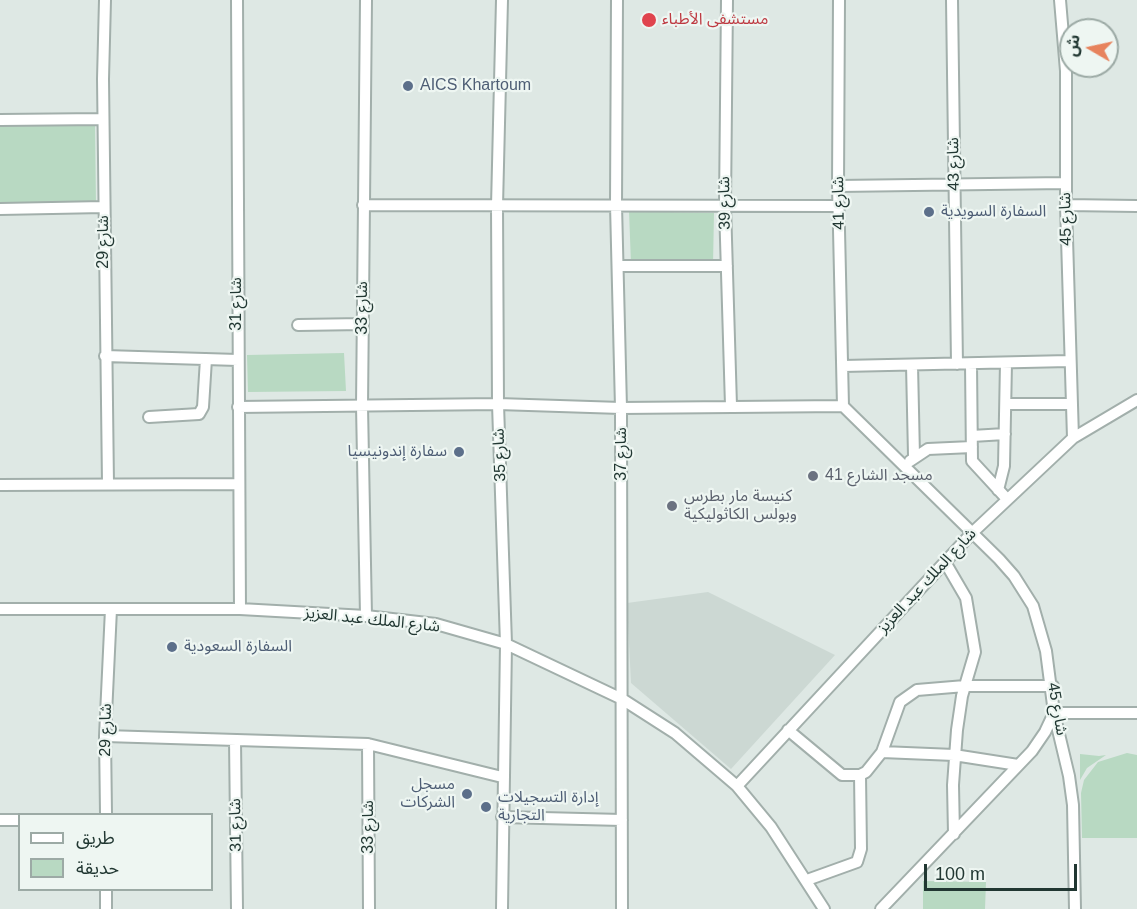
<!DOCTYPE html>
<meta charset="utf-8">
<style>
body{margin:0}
#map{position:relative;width:1137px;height:909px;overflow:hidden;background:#dee8e4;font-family:Arial,"Noto Sans Arabic",sans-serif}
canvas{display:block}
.legend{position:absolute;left:18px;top:813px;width:195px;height:78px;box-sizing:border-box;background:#eef6f2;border:2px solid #9caaa5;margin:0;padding:8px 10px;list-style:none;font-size:18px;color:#213732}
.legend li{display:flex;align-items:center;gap:12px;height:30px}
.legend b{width:30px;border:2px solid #9caaa5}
.north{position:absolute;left:1059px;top:18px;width:60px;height:60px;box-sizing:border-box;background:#eef6f2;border:2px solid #9caaa5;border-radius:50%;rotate:279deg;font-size:16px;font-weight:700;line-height:24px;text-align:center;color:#213732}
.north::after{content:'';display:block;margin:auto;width:21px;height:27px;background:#e7835d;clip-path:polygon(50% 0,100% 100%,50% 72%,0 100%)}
.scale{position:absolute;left:924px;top:864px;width:153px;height:27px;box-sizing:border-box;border:3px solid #213732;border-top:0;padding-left:8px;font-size:18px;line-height:21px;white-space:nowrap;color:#213732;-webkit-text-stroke:4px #eef6f2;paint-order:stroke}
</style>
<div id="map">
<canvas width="1137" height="909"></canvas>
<ul class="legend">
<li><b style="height:8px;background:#fff"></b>طريق</li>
<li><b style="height:16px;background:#b8d9c2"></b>حديقة</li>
</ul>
<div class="north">ش</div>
<div class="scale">100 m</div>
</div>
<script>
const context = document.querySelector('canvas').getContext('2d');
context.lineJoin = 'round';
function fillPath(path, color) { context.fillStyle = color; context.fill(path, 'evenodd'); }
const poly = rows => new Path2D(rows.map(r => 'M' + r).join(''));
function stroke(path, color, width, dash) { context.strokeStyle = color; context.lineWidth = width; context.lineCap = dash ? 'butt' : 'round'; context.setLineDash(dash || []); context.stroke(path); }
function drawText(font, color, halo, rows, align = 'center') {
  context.font = font + ' Arial,"Noto Sans Arabic",sans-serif'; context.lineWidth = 4.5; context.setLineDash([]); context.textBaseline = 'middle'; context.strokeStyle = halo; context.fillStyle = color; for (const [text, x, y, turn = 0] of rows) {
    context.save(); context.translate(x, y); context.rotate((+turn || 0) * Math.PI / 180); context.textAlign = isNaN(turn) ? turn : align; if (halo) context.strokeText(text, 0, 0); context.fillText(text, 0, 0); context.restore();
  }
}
fillPath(poly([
 [708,592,835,655,731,769,631,683,627,603]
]), '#ccd8d3');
fillPath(poly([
 [0,125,95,125,96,206,0,207],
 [629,211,714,213,713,265,631,264],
 [344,353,346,391,248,392,247,355],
 [1127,753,1137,755,1137,838,1082,838,1081,793,1084,780,1098,762],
 [1080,754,1099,756,1106,755,1087,768,1080,780],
 [923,881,986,882,985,909,923,909]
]), '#b8d9c2');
const minor = poly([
 [105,0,103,79,108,484],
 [237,0,240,609],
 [366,0,362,406,366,616],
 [502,0,497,206,498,404,506,644,502,909],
 [617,0,616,205,621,408,622,909],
 [727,0,725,206,731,406],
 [839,0,838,186,843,406],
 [952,0,957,364],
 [1060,0,1066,71,1066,205,1073,438],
 [0,120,103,119],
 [838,186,1065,183],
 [363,205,838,206],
 [1066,205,1137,206],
 [0,209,104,207],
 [618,266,727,266],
 [298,325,363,324],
 [105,356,238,360],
 [971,364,972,461,1007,499],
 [912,365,914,456],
 [843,366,1069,361],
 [1006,404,1070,404],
 [238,407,498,404,621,408,843,406,999,559,1014,576,1033,606,1046,651,1054,713,1069,776,1073,805,1075,909],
 [149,417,199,414,203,407,206,359],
 [972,436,1005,434],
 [910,461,928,449,972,447],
 [0,485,238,484],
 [998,490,1004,466,1006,363],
 [945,562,966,598,975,652,962,696,957,730,953,785,954,834],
 [0,609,240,609,366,616,436,624,506,644,622,699,675,733,737,786,771,827,824,909],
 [788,730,842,775,860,775,866,772,882,752,900,702,917,690,965,686,1053,686],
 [105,736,368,744,502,777],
 [235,740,237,909],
 [368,744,369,909],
 [882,752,954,755,1018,765],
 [737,786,972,533,1073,438,1137,400],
 [106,814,105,736,111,609],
 [502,817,622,820],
 [0,820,20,820],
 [807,880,857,862,861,849,860,775],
 [106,890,106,909],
 [881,909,1032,751,1045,732,1054,713,1137,713]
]);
stroke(minor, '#a2afab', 14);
stroke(minor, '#fff', 10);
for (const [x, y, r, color] of [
 [649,20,8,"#e0444e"],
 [408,86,6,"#5c6f8a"],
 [929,212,6,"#5c6f8a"],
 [459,452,6,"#5c6f8a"],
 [813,476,6,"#6b7280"],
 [672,506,6,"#6b7280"],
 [172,647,6,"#5c6f8a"],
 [467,794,6,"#5c6f8a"],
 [486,807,6,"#5c6f8a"]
]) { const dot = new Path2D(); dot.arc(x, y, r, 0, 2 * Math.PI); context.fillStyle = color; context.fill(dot); stroke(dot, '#eef6f2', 2); }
drawText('16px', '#be3a42', '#eef6f2', [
 ["مستشفی الأطباء",662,20]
], 'left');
drawText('16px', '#4e5e75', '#eef6f2', [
 ["AICS Khartoum",420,86],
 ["السفارة السويدية",941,212],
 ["سفارة إندونيسيا",447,452,"right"],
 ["السفارة السعودية",184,647],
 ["مسجل",455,785,"right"],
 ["الشركات",455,803,"right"],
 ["إدارة التسجيلات",498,798],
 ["التجارية",498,816]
], 'left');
drawText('16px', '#213732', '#eef6f2', [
 ["شارع 43",954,164,-91],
 ["شارع 39",725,203,-91],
 ["شارع 41",839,203,-91],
 ["شارع 45",1066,219,-91],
 ["شارع 29",104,242,-90],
 ["شارع 31",237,304,-90],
 ["شارع 33",363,308,-90],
 ["شارع 37",622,454,-90],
 ["شارع 35",500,455,-92],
 ["شارع الملك عبد العزيز",927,581,-47],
 ["شارع الملك عبد العزيز",372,620,6],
 ["شارع 45",1057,709,80],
 ["شارع 29",106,730,-89],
 ["شارع 31",236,825,-91],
 ["شارع 33",369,827,-90]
]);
drawText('16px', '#5b616d', '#eef6f2', [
 ["مسجد الشارع 41",825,476],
 ["كنيسة مار بطرس",684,497],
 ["وبولس الكاثوليكية",684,515]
], 'left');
</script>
